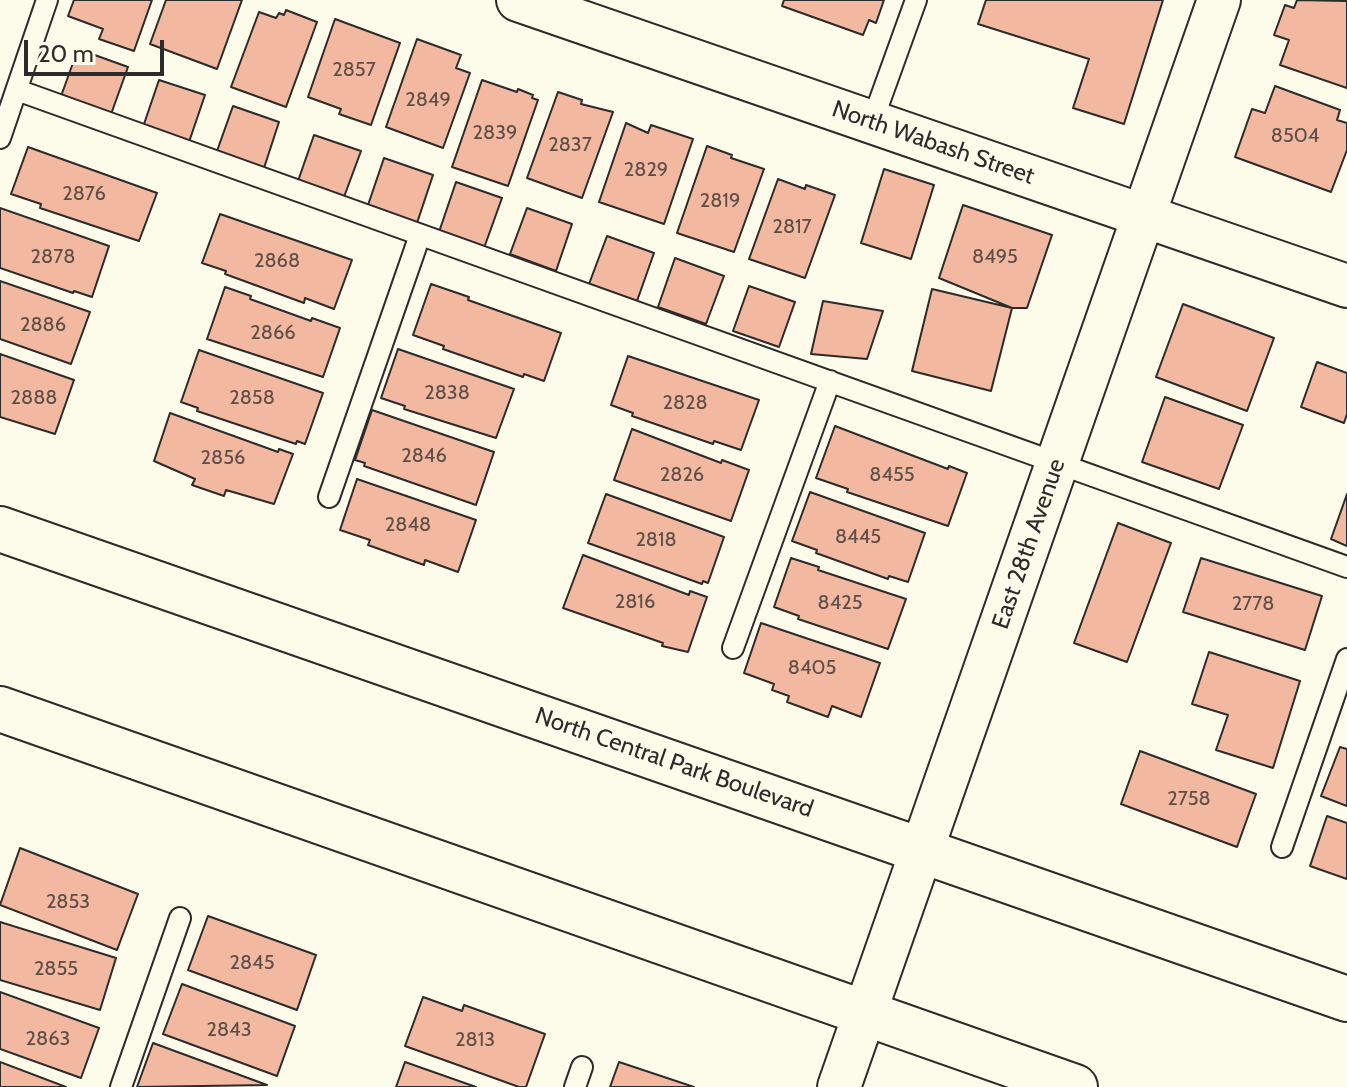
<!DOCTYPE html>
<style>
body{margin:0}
#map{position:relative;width:1347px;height:1087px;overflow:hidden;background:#fdfbea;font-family:Cabin,sans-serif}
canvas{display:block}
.scale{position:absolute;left:24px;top:40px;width:140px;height:36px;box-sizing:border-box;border:4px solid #2b2b2b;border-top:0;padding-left:10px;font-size:24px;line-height:28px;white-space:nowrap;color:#2b2b2b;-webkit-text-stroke:6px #fdfbea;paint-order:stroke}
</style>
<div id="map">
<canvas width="1347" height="1087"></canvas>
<div class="scale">20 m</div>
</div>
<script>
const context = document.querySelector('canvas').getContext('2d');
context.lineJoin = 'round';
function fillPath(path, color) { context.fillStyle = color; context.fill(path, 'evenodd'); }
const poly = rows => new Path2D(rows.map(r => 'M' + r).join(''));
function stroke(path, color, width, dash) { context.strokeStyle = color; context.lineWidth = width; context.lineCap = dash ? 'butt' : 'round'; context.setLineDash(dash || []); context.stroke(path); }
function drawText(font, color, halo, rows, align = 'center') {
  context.font = font + ' Cabin,sans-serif'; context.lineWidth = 6; context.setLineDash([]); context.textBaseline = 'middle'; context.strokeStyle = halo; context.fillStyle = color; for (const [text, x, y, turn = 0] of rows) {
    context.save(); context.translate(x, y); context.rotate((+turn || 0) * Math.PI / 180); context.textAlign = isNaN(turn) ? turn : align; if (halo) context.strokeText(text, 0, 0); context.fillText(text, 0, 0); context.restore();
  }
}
const building = poly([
 [74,0,152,0,134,51,99,39,103,29,68,16,74,0],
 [166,0,242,0,217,69,150,44,166,0],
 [784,0,884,0,876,23,869,20,863,35,782,6,784,0],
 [986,0,1163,0,1124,124,1073,108,1089,59,978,24,986,0],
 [1297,0,1347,1,1347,88,1280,65,1289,40,1274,35,1285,5,1294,8,1297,0],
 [286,10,317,22,286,107,231,87,259,12,276,18,279,13,284,15,286,10],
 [335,19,400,43,371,125,339,114,341,109,308,97,335,19],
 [417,39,461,55,456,68,470,73,443,148,386,127,417,39],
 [78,49,128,67,110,117,60,99,78,49],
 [159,80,205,95,189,142,143,127,159,80],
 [482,80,517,92,518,89,533,95,532,98,538,100,508,186,452,167,482,80],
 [1275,86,1340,110,1337,120,1347,123,1347,150,1331,192,1235,157,1252,109,1265,113,1275,86],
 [558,92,582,100,581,104,613,112,582,198,527,178,558,92],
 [233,106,279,122,264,168,217,151,233,106],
 [626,123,648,133,651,125,693,139,664,224,599,202,626,123],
 [314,135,361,151,344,197,298,181,314,135],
 [707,146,732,155,731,158,764,169,734,252,677,233,707,146],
 [28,147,157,193,139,241,40,208,41,204,11,194,28,147],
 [384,158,433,175,417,223,368,205,384,158],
 [884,169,934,185,911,259,861,243,884,169],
 [778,179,805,189,806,185,835,195,805,278,749,259,778,179],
 [456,182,502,198,484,248,439,232,456,182],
 [963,205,1052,235,1027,308,1012,308,939,278,963,205],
 [0,208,109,246,92,297,74,291,73,293,0,268,0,208],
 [527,208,572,224,556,271,510,254,527,208],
 [220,214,352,260,334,309,305,298,304,303,225,274,226,271,202,263,220,214],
 [607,236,654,253,637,301,589,284,607,236],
 [675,258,724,276,706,324,658,307,675,258],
 [0,281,90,312,71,364,0,339,0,281],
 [431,284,469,297,468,300,561,333,544,381,524,374,523,377,443,349,444,346,413,335,431,284],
 [749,286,795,302,779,347,733,331,749,286],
 [225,287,251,296,250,299,311,321,312,318,340,328,323,377,207,339,225,287],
 [932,289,1012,308,991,391,912,371,932,289],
 [823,301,883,311,867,359,811,354,823,301],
 [1183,304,1274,338,1247,411,1156,377,1183,304],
 [398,349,514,389,496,438,404,409,405,406,381,398,398,349],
 [199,350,323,393,305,444,297,441,296,444,197,411,198,408,181,402,199,350],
 [0,354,74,380,55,434,0,417,0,354],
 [628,356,759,400,741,450,714,441,713,444,632,416,633,413,611,405,628,356],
 [1317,362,1347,373,1347,414,1344,423,1301,407,1317,362],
 [1165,397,1243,425,1219,489,1142,462,1165,397],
 [372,410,494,452,476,505,364,466,365,463,355,460,372,410],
 [170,413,278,452,279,449,293,454,274,504,226,490,224,496,192,485,195,479,154,461,170,413],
 [835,426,948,469,949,466,967,473,948,526,847,492,848,489,816,478,835,426],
 [632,429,721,463,722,460,749,470,731,521,614,480,632,429],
 [357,479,476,520,458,572,425,560,424,565,368,545,370,540,340,530,357,479],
 [810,492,925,533,908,582,889,576,888,579,816,553,817,550,792,541,810,492],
 [606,494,724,537,708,583,703,581,702,584,588,543,606,494],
 [1347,494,1347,546,1331,539,1347,494],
 [1118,523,1171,543,1127,662,1074,643,1118,523],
 [583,555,689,595,690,591,707,597,688,652,662,646,663,643,563,608,583,555],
 [791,558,819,567,818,570,906,599,888,649,798,619,799,616,774,607,791,558],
 [1201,558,1322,596,1305,650,1183,612,1201,558],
 [761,623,880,663,861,717,832,706,828,717,787,702,789,696,772,690,774,684,744,673,761,623],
 [1209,652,1300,681,1273,768,1216,750,1228,715,1192,704,1209,652],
 [1340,747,1347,749,1347,806,1321,796,1340,747],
 [1140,751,1256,794,1237,847,1121,804,1140,751],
 [1327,816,1347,823,1347,879,1310,866,1327,816],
 [20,848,138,894,117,950,0,905,20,848],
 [208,916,316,955,297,1010,188,970,208,916],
 [0,922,116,958,100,1010,0,980,0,922],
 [182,984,295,1026,277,1076,163,1034,182,984],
 [0,992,99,1028,81,1078,0,1049,0,992],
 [423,997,462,1011,464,1005,545,1034,526,1087,519,1087,405,1046,423,997],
 [153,1043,267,1085,137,1087,153,1043],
 [0,1062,66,1087,0,1087,0,1062],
 [405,1062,476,1087,396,1087,405,1062],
 [619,1062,694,1087,610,1087,619,1062]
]);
fillPath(building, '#f2b8a0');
stroke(building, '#2b2b2b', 2);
const lane = poly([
 [17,90,1347,567],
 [872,122,916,0],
 [0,138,47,0],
 [329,497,420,235],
 [733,648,830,381],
 [1282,847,1347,659],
 [121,1087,180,918],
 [575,1087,582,1067]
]);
const street = poly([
 [518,0,1347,286],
 [839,1087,1219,0]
]);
const secondary = poly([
 [0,529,1347,999],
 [0,709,1075,1087]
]);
stroke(lane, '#2b2b2b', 24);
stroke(street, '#2b2b2b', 46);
stroke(secondary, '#2b2b2b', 48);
stroke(lane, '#fdfbea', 20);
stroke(street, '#fdfbea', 42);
stroke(secondary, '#fdfbea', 44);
drawText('20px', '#5d4e48', null, [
 ["2857",354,70],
 ["2849",428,100],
 ["2839",495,133],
 ["8504",1295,136],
 ["2837",570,145],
 ["2829",646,170],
 ["2876",84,194],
 ["2819",720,201],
 ["2817",792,227],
 ["2878",53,257],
 ["8495",995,257],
 ["2868",277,261],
 ["2886",43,325],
 ["2866",273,333],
 ["2838",447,393],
 ["2888",34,398],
 ["2858",252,398],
 ["2828",685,403],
 ["2846",424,456],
 ["2856",223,458],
 ["2826",682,475],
 ["8455",892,475],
 ["2848",408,525],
 ["8445",858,537],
 ["2818",656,540],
 ["2816",635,602],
 ["8425",840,603],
 ["2778",1253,604],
 ["8405",812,668],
 ["2758",1189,799],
 ["2853",68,902],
 ["2845",252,963],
 ["2855",56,969],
 ["2843",229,1030],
 ["2863",48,1039],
 ["2813",475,1040]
]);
drawText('24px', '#2b2b2b', '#fdfbea', [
 ["North Wabash Street",933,143,19],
 ["East 28th Avenue",1029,544,-71],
 ["North Central Park Boulevard",674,763,19]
]);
</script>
